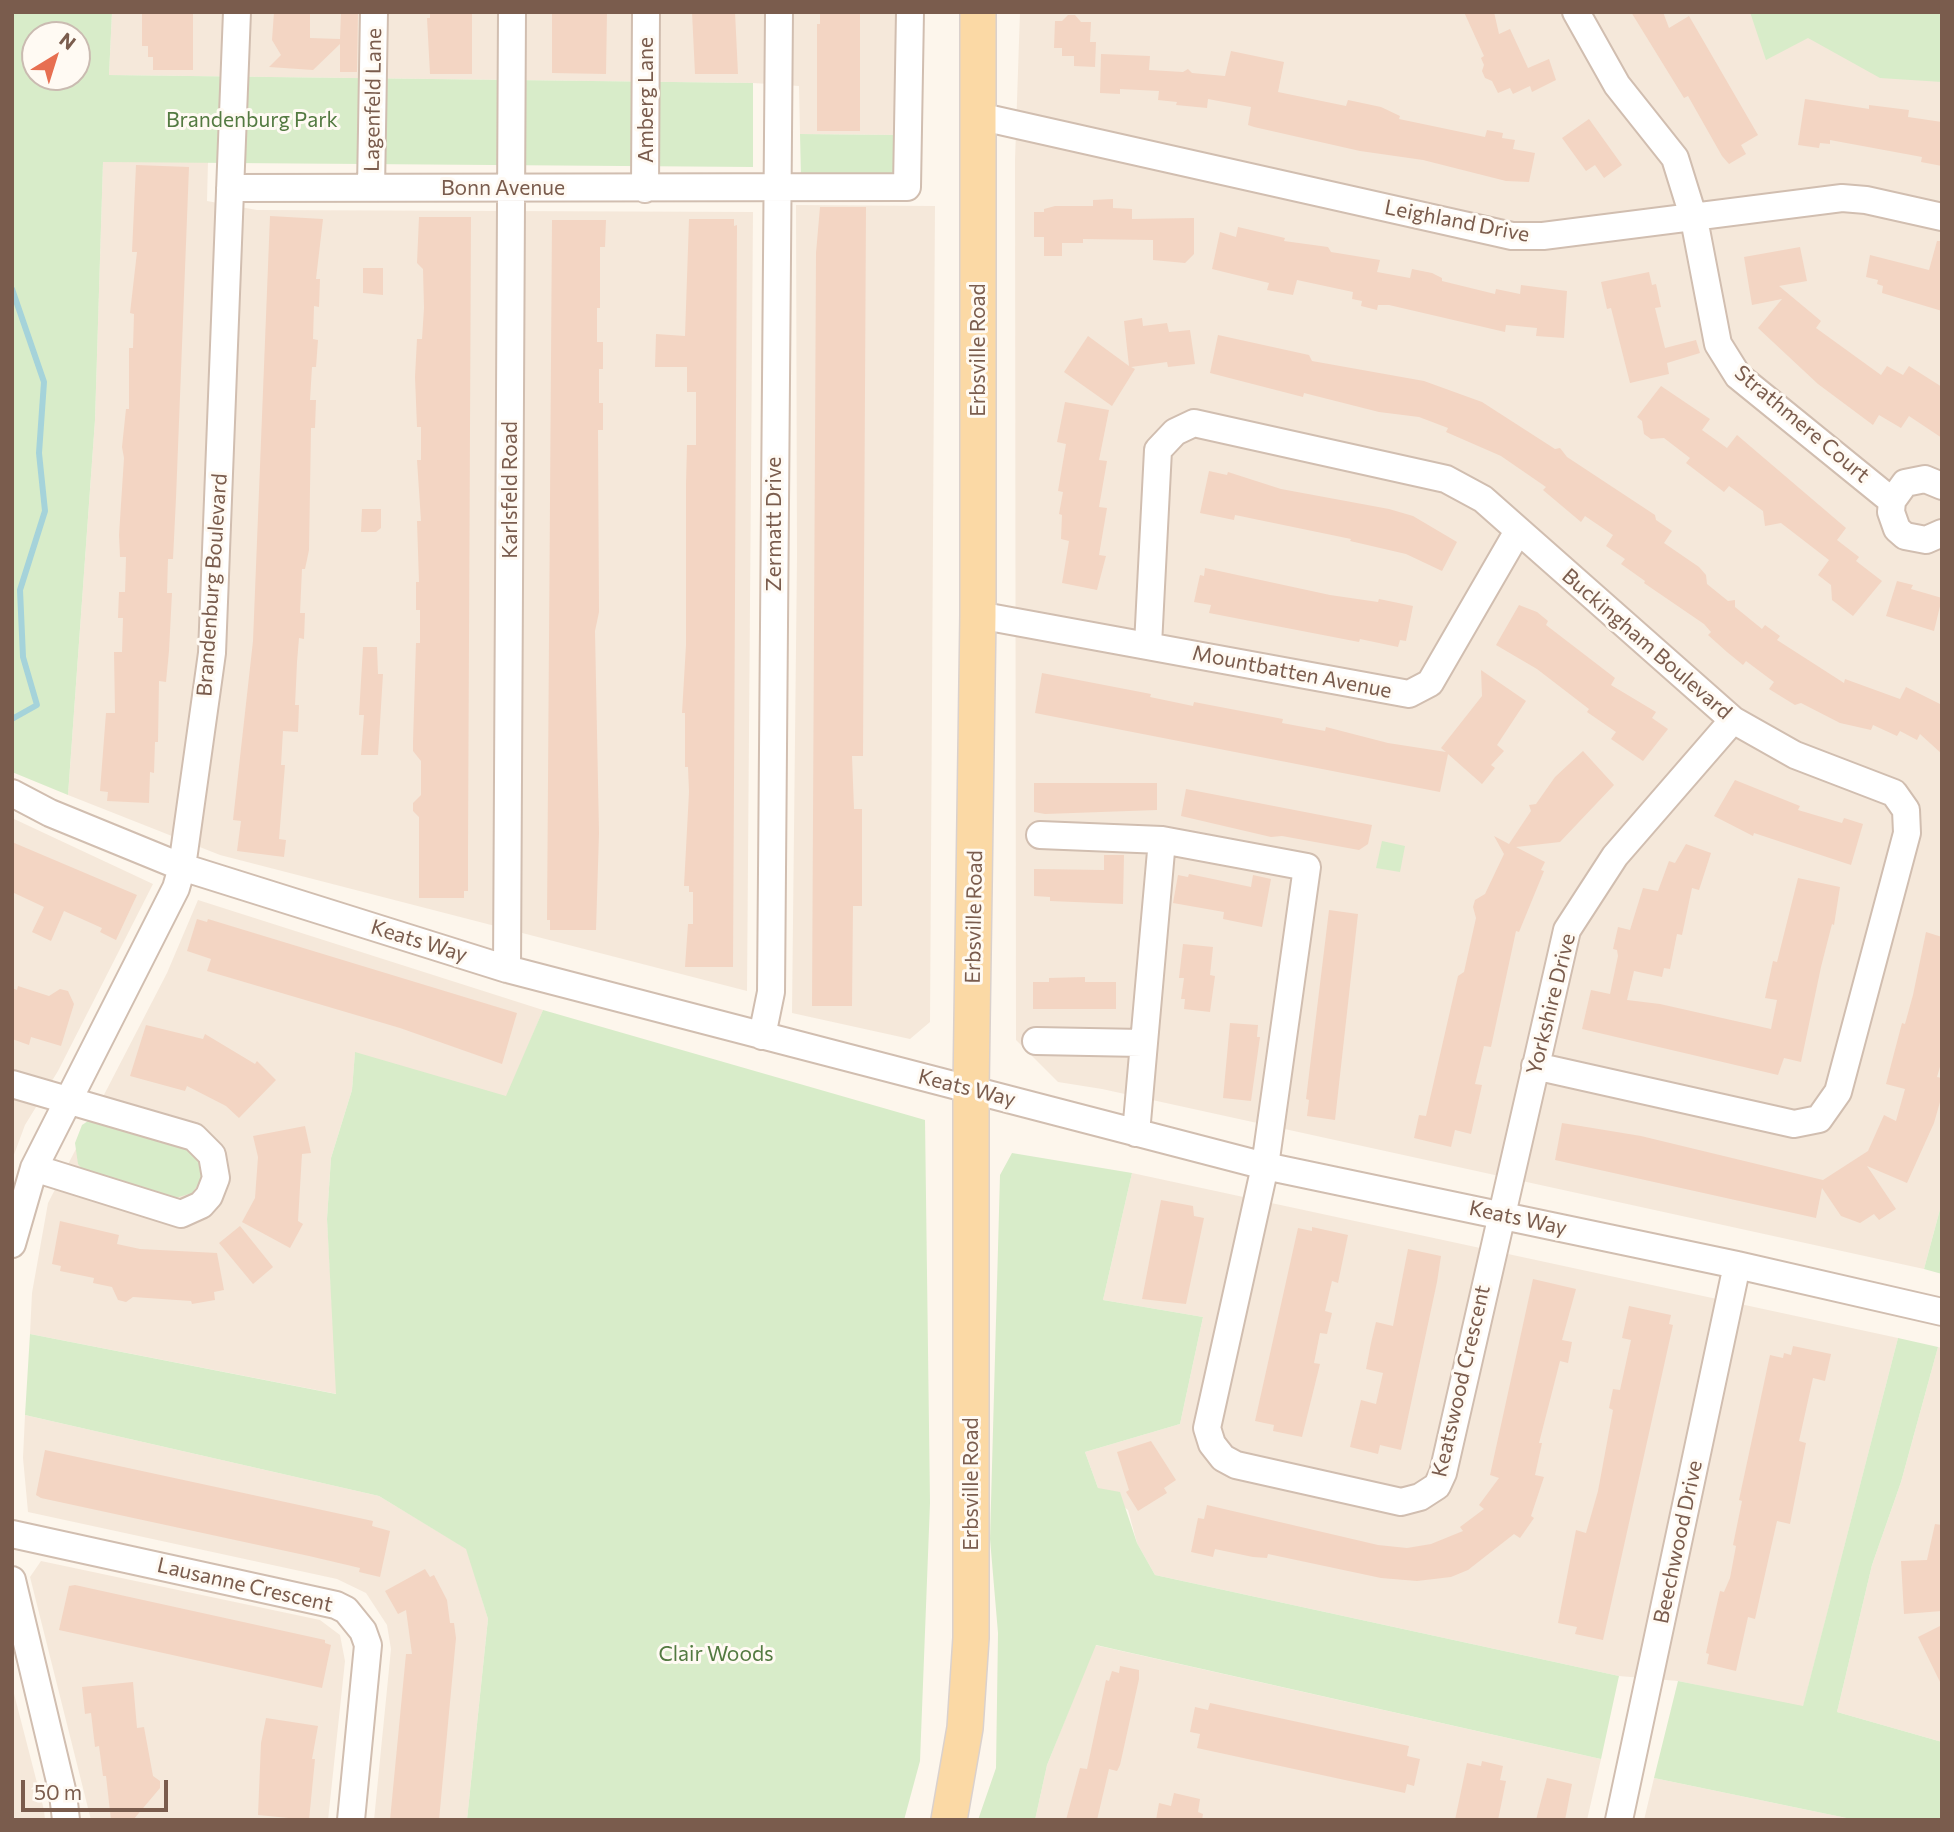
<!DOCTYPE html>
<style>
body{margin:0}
#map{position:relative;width:1954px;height:1832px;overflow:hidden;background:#fdf6ec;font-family:Commissioner,sans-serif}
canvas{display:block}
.frame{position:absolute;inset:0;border:14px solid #7a5c4d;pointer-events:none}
.north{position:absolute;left:21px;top:21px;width:70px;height:70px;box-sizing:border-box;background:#fffaf3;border:2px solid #cabbb1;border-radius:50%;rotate:38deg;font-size:19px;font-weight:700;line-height:28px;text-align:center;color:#7a5c4d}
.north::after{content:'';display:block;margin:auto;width:24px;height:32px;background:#e76f51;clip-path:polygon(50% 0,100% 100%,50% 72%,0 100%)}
.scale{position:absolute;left:21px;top:1780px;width:147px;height:32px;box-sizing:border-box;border:4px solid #7a5c4d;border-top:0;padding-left:9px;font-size:21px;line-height:24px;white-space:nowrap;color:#7a5c4d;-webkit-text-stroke:5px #fffaf3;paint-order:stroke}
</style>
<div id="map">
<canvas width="1954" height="1832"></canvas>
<div class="frame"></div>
<div class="north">N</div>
<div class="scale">50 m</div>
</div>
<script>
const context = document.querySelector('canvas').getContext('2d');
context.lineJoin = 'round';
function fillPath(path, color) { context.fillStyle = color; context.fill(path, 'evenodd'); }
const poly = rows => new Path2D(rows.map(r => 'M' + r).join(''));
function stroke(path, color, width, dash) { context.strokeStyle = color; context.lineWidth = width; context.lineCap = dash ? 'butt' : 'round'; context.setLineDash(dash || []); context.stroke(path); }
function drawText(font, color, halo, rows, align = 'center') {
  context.font = font + ' Commissioner,sans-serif'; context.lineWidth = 6; context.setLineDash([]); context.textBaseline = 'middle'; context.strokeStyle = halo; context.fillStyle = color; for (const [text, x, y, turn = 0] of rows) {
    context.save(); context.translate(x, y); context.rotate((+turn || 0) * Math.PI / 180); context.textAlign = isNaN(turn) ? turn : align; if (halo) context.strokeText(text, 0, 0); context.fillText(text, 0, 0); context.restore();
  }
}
fillPath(poly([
 [112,12,899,12,898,135,800,134,799,86,753,83,109,75],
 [1020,12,1820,12,1942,69,1942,1202,1924,1269,1102,1089,1058,1082,1016,1040,1015,160],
 [103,161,208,161,207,201,257,210,753,212,747,991,220,855,68,795,95,420],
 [796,205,935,206,930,1022,910,1039,792,1013,797,556],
 [12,818,153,884,58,1071,25,1125,12,1160],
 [198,900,543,1010,507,1097,355,1053,352,1090,331,1158,327,1219,337,1394,30,1334,32,1293,48,1203,167,973],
 [1132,1173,1898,1338,1803,1707,1678,1681,1619,1676,1155,1575,1137,1543,1128,1510,1098,1488,1085,1452,1180,1424,1203,1317,1103,1300],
 [1938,1347,1942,1348,1942,1742,1837,1712,1872,1565,1901,1482],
 [25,1415,379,1496,467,1549,488,1619,467,1820,374,1820,391,1649,387,1625,366,1593,337,1579,28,1512,23,1458],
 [41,1561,320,1620,340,1635,345,1661,328,1820,91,1820,30,1577],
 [1095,1645,1601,1759,1587,1820,1035,1820,1047,1765],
 [12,1686,44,1810,45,1820,12,1820],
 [1654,1778,1856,1820,1644,1820]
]), '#f5e8da');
fillPath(poly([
 [12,12,112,12,109,75,753,83,753,167,103,162,95,420,68,795,12,772],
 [35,35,77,35,77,77,35,77],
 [1750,12,1942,12,1942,82,1880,78,1808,38,1766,60],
 [800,134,898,135,899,177,801,178],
 [1382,841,1405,846,1400,872,1376,868],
 [543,1010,925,1120,930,1503,920,1761,904,1820,467,1820,488,1619,466,1549,379,1496,25,1415,30,1334,336,1394,327,1219,331,1158,352,1090,355,1052,506,1096],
 [94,1117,187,1145,197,1154,202,1171,200,1182,192,1193,169,1200,85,1172,78,1164,75,1143,82,1125],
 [1012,1153,1132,1173,1103,1300,1203,1317,1180,1424,1085,1452,1098,1488,1120,1492,1137,1543,1155,1575,1619,1676,1601,1759,1096,1645,1047,1765,1035,1820,978,1820,996,1768,998,1633,990,1539,1000,1175],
 [1942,1202,1942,1274,1924,1269],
 [1898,1338,1938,1347,1901,1482,1872,1565,1837,1712,1942,1742,1942,1820,1856,1820,1654,1778,1678,1681,1803,1706]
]), '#d8ecc9');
stroke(poly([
 [12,289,44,382,39,453,45,511,20,590,23,657,37,705,12,719]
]), '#a5d3da', 6);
fillPath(poly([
 [142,12,193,12,193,70,153,70,153,57,148,57,148,46,142,46],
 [274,12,310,12,310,38,340,39,341,12,358,12,357,72,340,72,340,44,313,70,269,67,281,55,272,40],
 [430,12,472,12,472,74,430,74,427,18,430,18],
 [552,12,607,12,606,74,552,73],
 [692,12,735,12,738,74,695,74],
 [820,12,860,12,860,131,817,131,817,24,820,24],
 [1464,12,1494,12,1499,34,1510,29,1528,68,1549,59,1556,80,1532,92,1530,86,1513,94,1510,88,1498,93,1492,81,1485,78,1482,71,1484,65,1481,58,1484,56],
 [1631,12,1663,12,1669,28,1689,16,1758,135,1741,145,1746,154,1729,164,1722,156,1688,96,1684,98],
 [1068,15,1075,15,1081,22,1091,22,1090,42,1096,42,1095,67,1074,66,1074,56,1062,56,1062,48,1054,48,1055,21,1062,21],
 [1231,51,1284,62,1278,92,1346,106,1348,100,1381,107,1400,116,1399,119,1485,137,1487,130,1503,133,1502,138,1515,140,1513,149,1535,153,1529,182,1506,181,1423,160,1360,151,1254,127,1248,125,1251,107,1208,99,1207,108,1176,105,1177,102,1158,100,1159,91,1120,89,1120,94,1100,93,1101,54,1150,56,1149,70,1183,72,1188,69,1192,73,1225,76],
 [1805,99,1869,109,1869,105,1909,110,1908,117,1942,122,1942,166,1921,162,1922,157,1830,140,1830,144,1820,143,1819,148,1798,145],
 [1589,119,1622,165,1604,178,1595,165,1586,171,1562,138],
 [136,165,189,167,176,498,173,559,168,559,167,593,172,593,169,651,166,682,159,681,158,742,155,742,154,773,150,772,149,803,107,801,108,792,100,791,106,713,115,713,114,652,122,652,123,618,118,618,119,592,125,592,126,557,120,557,119,535,124,458,122,447,126,409,129,409,129,348,133,348,134,314,130,313,137,252,132,252],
 [1113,199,1113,208,1132,209,1132,219,1194,218,1194,254,1185,263,1153,260,1153,240,1083,239,1083,243,1062,243,1062,256,1044,256,1044,237,1034,237,1034,212,1044,212,1044,209,1055,206,1093,206,1093,200],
 [820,207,866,207,863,756,852,756,854,809,862,809,862,906,853,906,852,1006,812,1006,816,253],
 [270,216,323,219,316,279,320,279,319,307,314,306,313,339,318,340,316,367,312,367,310,400,316,400,315,428,311,428,309,550,305,569,302,569,300,613,305,613,304,639,299,638,297,662,295,705,299,705,298,732,283,731,281,765,285,765,279,839,286,840,284,857,237,851,241,821,233,820,253,641],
 [419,217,471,217,468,848,468,891,464,891,464,898,419,898,419,817,413,811,413,803,421,795,421,761,413,751,413,742,416,643,420,643,420,610,416,610,416,582,419,582,417,521,421,521,417,460,421,460,421,427,417,427,415,377,417,339,422,339,424,308,423,269,417,263],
 [689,219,734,219,734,226,737,225,733,967,685,967,688,924,693,924,693,892,689,892,689,886,684,886,689,792,688,767,685,767,685,713,682,713,686,645,686,484,687,445,696,445,696,392,687,392,687,367,655,367,656,334,685,336],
 [552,220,606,220,605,247,600,247,600,308,597,308,597,342,603,342,603,369,599,369,599,403,603,403,603,430,598,430,599,612,595,631,599,833,596,930,550,930,550,920,547,920],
 [1238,227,1285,238,1284,241,1328,247,1331,252,1380,260,1377,272,1410,278,1412,269,1432,273,1442,278,1442,281,1495,294,1496,289,1520,294,1521,285,1567,291,1564,338,1536,336,1537,328,1506,325,1505,332,1389,305,1378,305,1377,310,1361,306,1362,301,1352,299,1353,292,1297,280,1293,295,1267,290,1269,283,1212,269,1220,232,1236,237],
 [1937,241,1942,241,1942,311,1882,293,1883,286,1877,284,1878,280,1866,277,1870,255,1929,270],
 [1800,247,1807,281,1779,286,1821,321,1816,328,1881,375,1887,366,1903,375,1909,366,1942,387,1942,438,1909,416,1901,428,1879,415,1873,425,1818,384,1758,328,1782,299,1752,305,1744,257],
 [363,268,383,268,383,295,363,293],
 [1649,272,1652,285,1656,284,1661,307,1655,308,1665,348,1696,340,1700,353,1667,363,1669,374,1630,383,1611,308,1607,309,1601,282],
 [1142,318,1143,326,1167,323,1169,332,1190,330,1195,364,1168,367,1167,362,1131,367,1135,369,1112,406,1064,372,1088,336,1129,366,1124,321],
 [1218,335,1309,355,1312,361,1424,381,1482,402,1555,449,1560,448,1567,457,1655,515,1656,520,1672,531,1664,543,1699,567,1706,575,1707,584,1728,601,1735,600,1735,607,1762,629,1765,625,1780,636,1777,640,1844,683,1845,679,1900,699,1906,687,1942,705,1942,754,1920,734,1917,740,1900,731,1897,736,1873,725,1871,730,1840,723,1801,703,1795,705,1769,689,1774,682,1746,661,1743,665,1727,652,1708,635,1711,632,1704,624,1644,583,1645,581,1621,564,1625,559,1606,546,1613,535,1585,516,1581,522,1543,490,1546,487,1501,456,1446,432,1448,428,1419,417,1379,412,1304,393,1303,397,1210,373],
 [1661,386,1710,419,1702,430,1727,448,1737,435,1846,528,1837,540,1859,557,1856,561,1882,581,1853,616,1832,600,1831,585,1818,575,1829,560,1781,523,1765,526,1763,511,1729,486,1724,492,1686,463,1690,458,1664,438,1651,439,1644,434,1642,421,1637,417],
 [1065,402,1109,410,1099,460,1107,461,1099,507,1107,508,1099,555,1106,556,1097,590,1062,583,1069,541,1061,539,1062,515,1059,514,1063,492,1058,491,1066,444,1057,442],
 [1209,471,1227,475,1228,472,1281,489,1389,509,1413,516,1457,542,1442,571,1406,554,1350,541,1351,539,1235,515,1234,520,1200,513],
 [362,509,381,509,381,528,376,532,361,532],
 [1205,568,1330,595,1378,602,1379,599,1413,606,1406,641,1400,640,1398,647,1360,639,1359,642,1209,613,1211,605,1194,602,1200,575,1204,576],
 [1897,581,1913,585,1911,589,1942,598,1934,631,1886,616],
 [1519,605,1537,612,1548,621,1546,625,1615,678,1611,685,1656,712,1652,718,1668,729,1643,761,1611,739,1616,732,1587,712,1589,709,1537,669,1496,645],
 [363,647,377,647,378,674,383,674,378,755,361,755,364,715,359,715],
 [1481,670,1526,701,1497,745,1504,751,1491,765,1495,768,1482,784,1448,754,1440,792,1035,713,1042,673,1151,694,1150,697,1193,706,1194,702,1283,719,1282,723,1325,731,1326,727,1388,743,1446,752,1441,748,1482,696],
 [1583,751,1614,785,1560,842,1516,847,1545,862,1541,870,1544,871,1519,932,1516,931,1491,1047,1484,1046,1475,1084,1482,1085,1471,1134,1455,1130,1451,1147,1414,1138,1419,1115,1426,1116,1458,976,1464,972,1476,918,1473,907,1475,900,1485,894,1504,854,1494,836,1509,844,1531,811,1529,805,1536,804,1555,777],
 [1735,780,1800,806,1798,810,1842,823,1844,818,1863,824,1851,865,1754,833,1753,836,1714,816],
 [1034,783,1157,783,1157,810,1045,814,1034,812],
 [1186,789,1372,825,1368,844,1359,850,1282,836,1271,837,1181,816],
 [12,842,137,895,116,940,100,932,102,928,64,911,51,941,32,932,44,907,12,892],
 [1686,844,1711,853,1699,890,1692,888,1682,935,1677,934,1670,969,1664,968,1662,977,1634,971,1627,1000,1660,1004,1771,1029,1777,1000,1765,998,1773,961,1777,962,1798,878,1840,887,1834,925,1832,924,1821,967,1801,1062,1784,1058,1778,1075,1582,1029,1591,990,1610,994,1618,956,1617,950,1613,949,1618,927,1630,930,1643,888,1658,891,1669,861,1675,863],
 [1104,855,1124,855,1123,904,1050,901,1050,897,1034,896,1034,869,1104,870],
 [1189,874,1251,887,1253,875,1271,879,1262,927,1223,919,1224,912,1173,903,1178,875,1188,877],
 [1329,910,1358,914,1335,1120,1307,1116,1309,1100,1306,1099],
 [197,919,207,922,208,919,517,1013,502,1064,400,1028,207,971,211,959,187,951],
 [1926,932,1942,937,1942,1060,1937,1077,1942,1078,1942,1095,1934,1123,1907,1183,1867,1166,1896,1209,1879,1220,1874,1214,1860,1223,1841,1216,1822,1188,1816,1218,1555,1160,1562,1123,1641,1136,1823,1180,1868,1151,1884,1115,1896,1121,1905,1089,1886,1084,1902,1023,1905,1024,1913,995],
 [1183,944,1213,947,1210,975,1215,976,1210,1012,1184,1009,1185,999,1181,999,1184,978,1179,978],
 [1085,977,1085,982,1116,982,1116,1009,1033,1009,1033,982,1049,982,1049,978],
 [18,986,49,996,60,989,68,991,74,1004,61,1046,31,1037,29,1045,12,1039,12,988,17,990],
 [1230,1023,1258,1025,1257,1037,1260,1037,1251,1101,1223,1098],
 [146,1025,203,1039,205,1034,255,1064,257,1061,276,1080,239,1118,226,1106,187,1086,185,1091,130,1076],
 [305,1126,311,1153,302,1154,298,1221,303,1224,290,1248,242,1222,255,1198,258,1157,253,1136],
 [1161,1200,1193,1206,1194,1216,1204,1218,1186,1304,1142,1299],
 [60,1221,119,1235,117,1244,140,1249,217,1253,224,1290,214,1292,215,1300,192,1304,191,1301,133,1297,126,1302,118,1300,112,1287,93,1283,94,1278,60,1271,61,1266,52,1264],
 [240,1226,273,1267,253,1284,219,1243],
 [1312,1227,1348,1235,1338,1283,1332,1281,1325,1311,1332,1313,1327,1334,1320,1333,1314,1363,1320,1364,1302,1437,1273,1431,1274,1425,1255,1421,1298,1228,1312,1231],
 [1408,1249,1441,1256,1437,1282,1401,1450,1380,1445,1378,1454,1350,1447,1361,1400,1376,1404,1383,1373,1366,1369,1371,1343,1376,1322,1393,1326],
 [1533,1279,1576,1289,1562,1340,1572,1342,1568,1363,1560,1361,1539,1443,1542,1443,1535,1475,1544,1477,1531,1516,1534,1518,1520,1538,1514,1534,1468,1570,1451,1577,1417,1581,1381,1578,1268,1554,1267,1558,1253,1557,1215,1549,1213,1557,1191,1552,1198,1518,1204,1519,1207,1505,1378,1545,1407,1548,1431,1544,1463,1531,1460,1527,1484,1509,1479,1505,1499,1478,1490,1475],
 [1629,1306,1671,1315,1669,1324,1673,1325,1603,1640,1575,1634,1577,1627,1558,1623,1576,1530,1586,1533,1598,1491,1613,1410,1609,1408,1613,1389,1620,1390,1631,1340,1622,1338],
 [1793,1346,1831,1354,1825,1381,1813,1378,1799,1441,1806,1443,1790,1524,1777,1521,1755,1619,1748,1617,1736,1671,1707,1664,1709,1654,1706,1653,1713,1621,1720,1591,1724,1592,1730,1578,1736,1546,1733,1545,1742,1501,1739,1500,1770,1355,1783,1358,1784,1353,1791,1355],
 [1151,1441,1176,1480,1164,1488,1167,1493,1138,1511,1126,1492,1129,1490,1117,1452],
 [45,1450,373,1521,372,1526,390,1531,380,1577,359,1572,360,1568,309,1556,41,1498,36,1495],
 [1935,1524,1942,1525,1942,1611,1904,1614,1901,1561,1927,1560],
 [425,1569,430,1577,434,1575,447,1600,450,1623,454,1623,456,1638,439,1820,390,1820,406,1654,412,1654,406,1610,398,1614,385,1591],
 [75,1585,325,1640,325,1643,331,1645,322,1688,59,1630,69,1586],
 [1942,1625,1942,1686,1918,1637],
 [1120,1666,1139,1670,1139,1679,1120,1765,1117,1771,1109,1769,1097,1820,1066,1820,1080,1768,1087,1769,1106,1680,1109,1681,1112,1671,1119,1673],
 [133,1682,137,1728,144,1727,153,1776,160,1781,160,1788,133,1820,111,1820,106,1776,103,1776,99,1746,95,1747,91,1713,85,1714,82,1687],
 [1210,1703,1409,1746,1407,1756,1420,1759,1414,1786,1407,1784,1405,1793,1197,1748,1200,1734,1190,1732,1195,1707,1208,1710],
 [266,1718,318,1726,312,1759,315,1759,309,1820,258,1815,261,1743],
 [1482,1761,1503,1766,1500,1780,1506,1781,1498,1820,1455,1820,1467,1763,1481,1766],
 [1547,1778,1572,1784,1565,1820,1536,1820],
 [1174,1793,1200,1799,1198,1812,1203,1814,1202,1820,1156,1820,1159,1803,1171,1806]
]), '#f3d5c3');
const minor = poly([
 [1576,12,1617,85,1675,158,1694,219,1718,344,1738,376,1892,501],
 [978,116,1512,236,1543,236,1842,198,1866,200,1942,217],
 [230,188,907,187,910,12],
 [371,188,374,12],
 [645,189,646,12],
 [1942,486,1925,479,1905,483,1892,501,1891,512,1897,529,1905,536,1926,540,1942,533],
 [978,615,1409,694,1430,683,1518,531],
 [1148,645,1158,450,1175,432,1194,423,1446,479,1483,499,1733,720,1795,755,1894,793,1906,810,1907,833,1838,1092,1819,1119,1794,1124,1535,1066],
 [12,793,50,813,182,867,507,969,1265,1166,1737,1265,1942,1312],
 [1040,835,1162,840,1307,867,1265,1166,1207,1428,1212,1444,1223,1458,1236,1465,1401,1502,1420,1497,1437,1486,1443,1473,1567,930,1615,856,1733,720],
 [507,969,512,12],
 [762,1036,771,992,779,12],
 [1036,1041,1142,1043],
 [12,1084,194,1137,212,1155,216,1178,209,1196,201,1205,181,1214,34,1168],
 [1136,1133,1162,840],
 [12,1244,34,1168,176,888,182,867,212,653,237,12],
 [12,1534,336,1605,346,1610,363,1631,368,1645,351,1820],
 [12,1580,63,1794,66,1820],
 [1619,1820,1737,1265]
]);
const major = poly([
 [949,1820,965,1728,971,1638,971,1089,978,615,978,12]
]);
stroke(minor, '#d1beb0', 30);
stroke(major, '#dad1cd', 38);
stroke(minor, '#fff', 26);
stroke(major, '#fbd9a5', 35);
drawText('21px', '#7a5c4d', '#fffaf3', [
 ["Lagenfeld Lane",373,100,-89],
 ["Amberg Lane",646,100,-90],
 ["Bonn Avenue",503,188],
 ["Leighland Drive",1457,221,11],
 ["Erbsville Road",978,350,-90],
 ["Strathmere Court",1802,424,40],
 ["Karlsfeld Road",510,490,-90],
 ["Zermatt Drive",774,524,-90],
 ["Brandenburg Boulevard",212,585,-86],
 ["Buckingham Boulevard",1647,644,41],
 ["Mountbatten Avenue",1292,672,11],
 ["Erbsville Road",974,917,-89],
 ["Keats Way",419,941,17],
 ["Yorkshire Drive",1551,1004,-76],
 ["Keats Way",967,1088,14],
 ["Keats Way",1518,1218,12],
 ["Keatswood Crescent",1461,1381,-77],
 ["Erbsville Road",971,1484,-90],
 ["Beechwood Drive",1678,1542,-78],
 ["Lausanne Crescent",245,1585,13]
]);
drawText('21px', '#537a41', '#fffaf3', [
 ["Brandenburg Park",252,120],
 ["Clair Woods",716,1654]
]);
</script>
